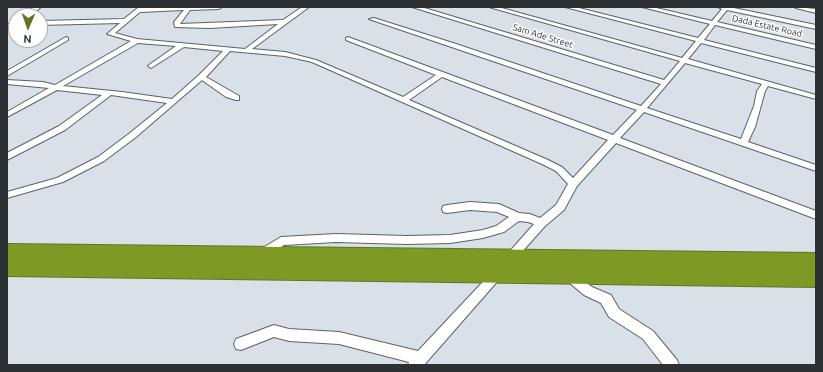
<!DOCTYPE html>
<style>
body{margin:0}
#map{position:relative;width:823px;height:372px;overflow:hidden;background:#d9e0e8;font-family:Ubuntu,sans-serif}
canvas{display:block}
.frame{position:absolute;inset:0;border:8px solid #2e3134;pointer-events:none}
.north{position:absolute;left:8px;top:8px;width:40px;height:40px;box-sizing:border-box;background:#fff;border:1px solid #abadae;border-radius:50%;rotate:182deg;font-size:11px;font-weight:700;line-height:16px;text-align:center;color:#2e3134}
.north::after{content:'';display:block;margin:auto;width:14px;height:18px;background:#637626;clip-path:polygon(50% 0,100% 100%,50% 72%,0 100%)}
</style>
<div id="map">
<canvas width="823" height="372"></canvas>
<div class="frame"></div>
<div class="north">N</div>
</div>
<script>
const context = document.querySelector('canvas').getContext('2d');
context.lineJoin = 'round';
const poly = rows => new Path2D(rows.map(r => 'M' + r).join(''));
function stroke(path, color, width, dash) { context.strokeStyle = color; context.lineWidth = width; context.lineCap = dash ? 'butt' : 'round'; context.setLineDash(dash || []); context.stroke(path); }
function fillPath(path, color) { context.fillStyle = color; context.fill(path, 'evenodd'); }
function drawText(font, color, halo, rows, align = 'center') {
  context.font = font + ' Ubuntu,sans-serif'; context.lineWidth = 3; context.setLineDash([]); context.textBaseline = 'middle'; context.strokeStyle = halo; context.fillStyle = color; for (const [text, x, y, turn = 0] of rows) {
    context.save(); context.translate(x, y); context.rotate((+turn || 0) * Math.PI / 180); context.textAlign = isNaN(turn) ? turn : align; if (halo) context.strokeText(text, 0, 0); context.fillText(text, 0, 0); context.restore();
  }
}
const street = poly([
 [34,7,41,7,30,16,23,16,34,7],
 [139,7,222,7,219,9,190,10,180,24,283,20,302,7,309,7,252,49,285,52,316,60,403,97,436,75,346,40,346,38,348,37,613,135,637,110,369,19,374,18,456,44,641,106,661,84,412,7,421,7,664,80,680,61,489,7,498,7,682,58,696,41,565,7,575,7,698,38,710,24,642,7,652,7,712,21,722,9,718,7,729,7,816,25,816,29,727,10,717,22,816,45,816,49,715,25,704,40,816,68,816,72,701,43,688,59,816,95,816,99,768,86,765,91,755,127,748,142,816,165,816,171,644,112,620,138,816,211,816,219,616,143,577,186,564,210,545,226,513,262,509,264,505,262,503,259,534,224,528,222,519,221,504,232,483,238,450,243,407,244,336,242,284,245,260,260,256,258,254,255,256,252,281,237,336,234,407,236,450,235,483,230,496,226,509,217,497,212,470,210,447,213,443,212,442,209,443,206,447,205,470,202,499,204,519,213,530,214,540,218,556,205,568,184,556,171,542,164,312,62,285,56,230,51,206,77,239,96,239,100,236,100,226,97,202,80,136,137,104,161,63,182,7,198,7,192,57,178,98,157,130,133,167,103,111,95,65,130,7,160,7,153,59,126,102,95,57,90,7,117,7,112,49,88,7,84,7,80,43,82,55,85,131,41,107,34,120,23,40,25,40,21,124,19,139,7],
 [184,10,174,22,175,27,210,28,278,24,245,49,137,39,115,33,140,12,184,10],
 [138,43,176,46,149,65,148,66,151,68,184,47,223,51,199,75,172,99,122,92,63,86,138,43],
 [685,63,762,84,757,91,754,106,741,139,647,108,685,63],
 [442,77,608,140,573,178,562,167,548,160,409,100,442,77],
 [795,7,816,9,816,13,796,8,795,7],
 [16,20,16,24,7,29,7,25,16,20],
 [66,37,68,38,68,40,7,76,7,71,66,37],
 [498,268,502,270,504,273,502,276,424,365,408,365,409,362,339,344,289,341,274,337,241,350,236,349,234,344,236,339,274,325,289,329,339,332,418,351,494,270,498,268],
 [569,271,573,273,592,287,611,295,619,309,653,331,677,360,679,365,663,365,643,339,609,317,601,303,584,295,565,279,563,276,565,273,569,271]
]);
const highway = poly([
 [7,244,816,253,816,287,7,276,7,244]
]);
stroke(street, '#5c6269', 2);
stroke(highway, '#62752a', 2);
fillPath(street, '#fff');
fillPath(highway, '#7e9924');
drawText('9px', '#2e3134', '#fff', [
 ["Dada Estate Road",767,26,13],
 ["Sam Ade Street",543,36,17]
]);
</script>
